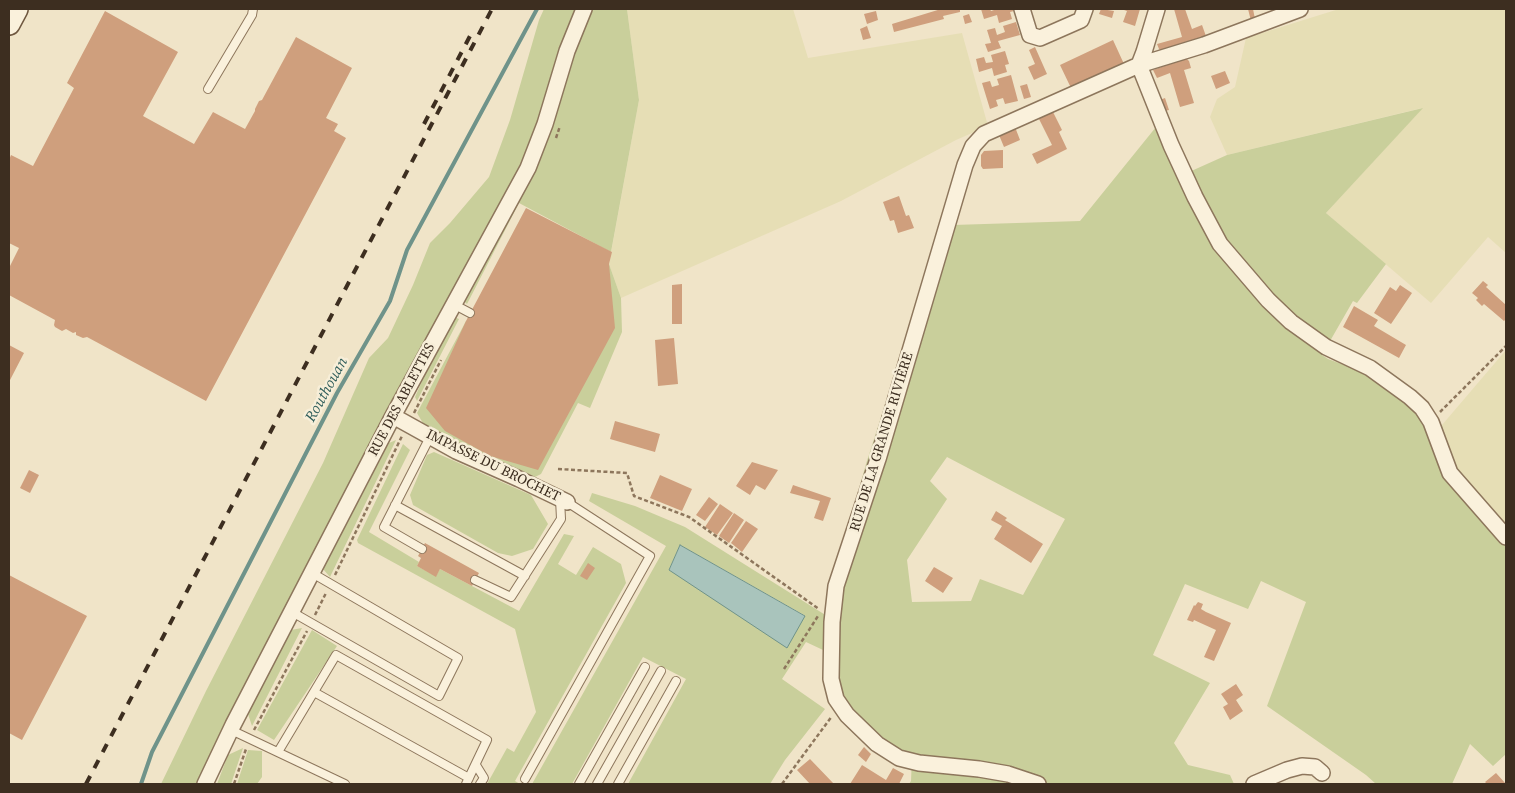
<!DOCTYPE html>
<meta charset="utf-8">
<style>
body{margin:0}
#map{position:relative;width:1515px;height:793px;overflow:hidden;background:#f0e4c8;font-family:"Source Serif 4",serif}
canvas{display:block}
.frame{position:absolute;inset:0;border:10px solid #3d2e20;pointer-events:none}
</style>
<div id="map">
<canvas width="1515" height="793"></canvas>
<div class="frame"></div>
</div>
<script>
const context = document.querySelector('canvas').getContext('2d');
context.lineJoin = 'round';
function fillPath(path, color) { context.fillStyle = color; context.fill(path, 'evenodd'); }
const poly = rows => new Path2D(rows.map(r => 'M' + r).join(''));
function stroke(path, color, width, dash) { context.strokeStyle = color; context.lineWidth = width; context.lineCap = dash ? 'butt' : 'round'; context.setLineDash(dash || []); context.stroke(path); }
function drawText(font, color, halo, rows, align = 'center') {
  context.font = font + ' "Source Serif 4",serif'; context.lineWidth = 5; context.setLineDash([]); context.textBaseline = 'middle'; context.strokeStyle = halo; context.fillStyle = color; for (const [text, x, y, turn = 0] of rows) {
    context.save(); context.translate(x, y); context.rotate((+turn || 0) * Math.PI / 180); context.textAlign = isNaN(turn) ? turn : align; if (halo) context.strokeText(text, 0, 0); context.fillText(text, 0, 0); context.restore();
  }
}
fillPath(poly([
 [627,9,793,9,808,58,962,33,988,126,956,140,841,201,621,298,609,264,639,100],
 [1339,9,1506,9,1506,253,1488,237,1431,303,1326,213,1422,108,1227,155,1210,117,1217,99,1235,87,1246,38],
 [1506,350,1506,530,1451,466,1442,425]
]), '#e6deb5');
fillPath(poly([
 [544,9,627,9,639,100,611,252,519,203,467,304,464,301,500,231,369,448,277,622,207,766,201,784,161,784,206,691,323,463,369,358,388,338,413,285,430,243,450,223,489,177,510,120,539,20],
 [1423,108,1326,213,1386,264,1357,303,1353,301,1322,355,1328,359,1371,375,1414,407,1426,428,1442,425,1451,466,1506,530,1506,754,1493,766,1470,744,1452,784,1376,784,1366,775,1267,706,1306,602,1261,581,1248,609,1185,584,1153,655,1210,683,1174,743,1188,765,1230,775,1234,784,909,784,911,781,912,757,884,742,849,707,839,683,838,657,806,642,782,679,825,709,785,760,770,784,628,784,686,679,643,657,572,784,532,784,666,546,589,501,592,493,635,506,685,527,827,616,840,555,866,464,920,295,934,298,953,225,1080,221,1156,127,1178,177,1227,155],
 [947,457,1065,519,1023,595,980,579,971,601,912,602,907,560,947,499,930,481],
 [680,545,804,615,805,616,669,570],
 [609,264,621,298,622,332,590,408,578,403,541,474,535,477,500,467,427,430,417,413,466,321,598,321],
 [454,317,459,319,417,401,415,397,431,361],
 [396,440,330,577,323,569,389,443],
 [403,444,410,450,369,532,419,562,417,566,436,576,440,569,519,611,564,534,574,536,558,564,576,575,593,547,621,564,626,583,515,781,520,784,487,784,507,748,514,752,536,712,515,629,358,543,357,540],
 [434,452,531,495,548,524,533,549,512,556,498,553,413,505,410,495,427,455],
 [302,628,252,726,248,714,291,630],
 [312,630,337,646,274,740,257,730],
 [243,748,231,784,217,784,228,755],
 [248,750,262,751,262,777,257,784,237,784]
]), '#c9cf9b');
const water = poly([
 [680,545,805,616,787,648,669,570,680,545]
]);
fillPath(water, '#a9c4bc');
stroke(water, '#6f938a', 1);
stroke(poly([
 [141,784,152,752,337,393,390,301,407,250,537,9]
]), '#6f938a', 4);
fillPath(poly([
 [941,9,960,9,960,12,943,16,944,19,894,32,892,24],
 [981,9,990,9,991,11,997,9,1013,9,1014,11,1010,12,1012,19,999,23,997,15,984,19],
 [1101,9,1114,11,1112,18,1099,14],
 [1121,9,1140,9,1135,26,1123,22,1127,11],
 [1174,9,1185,9,1192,29,1202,25,1207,39,1162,52,1159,49,1157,44,1182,37],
 [1248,9,1253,9,1255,19,1251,21],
 [105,11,178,52,143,116,194,144,213,112,245,129,255,111,255,109,259,101,262,100,296,37,352,68,326,118,338,124,334,131,346,138,206,401,87,337,83,338,76,335,76,332,73,333,66,329,62,331,55,327,54,325,55,320,9,295,9,268,19,248,9,243,9,160,11,155,33,166,74,88,67,83],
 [876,11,878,20,867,24,864,14],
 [969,14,972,22,965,24,963,16],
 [1016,22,1020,35,998,41,1001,48,988,52,985,44,991,43,987,30,995,28,997,35,1005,32,1003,26],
 [867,26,871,38,863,40,860,29],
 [1113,40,1124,64,1071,88,1060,65],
 [1035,47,1047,74,1034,80,1028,67,1035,64,1029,50],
 [1005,51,1009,64,1005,65,1007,72,994,76,992,68,979,72,976,59,984,57,986,63,993,62,991,55],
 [1186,58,1189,61,1191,68,1184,70,1194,103,1180,107,1170,73,1157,78,1153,70],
 [1225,71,1230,83,1216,89,1211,76],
 [1011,75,1018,101,1005,104,1003,98,996,100,998,106,990,109,982,83,990,81,992,87,999,85,997,79],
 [1027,84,1031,97,1024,99,1020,86],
 [1165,98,1169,110,1161,112,1157,101],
 [1052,110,1062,130,1059,132,1067,149,1037,164,1032,154,1052,145,1038,117],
 [1015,127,1020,140,1004,147,999,135],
 [1003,150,1003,168,983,169,981,166,981,155,984,151],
 [899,196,906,216,909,215,914,228,898,233,894,220,890,221,883,202],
 [526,208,612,252,609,264,615,328,538,470,490,456,445,431,426,408,466,321],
 [1483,281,1488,285,1486,287,1506,305,1506,319,1504,321,1484,304,1482,306,1476,300,1478,298,1472,293],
 [682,284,682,324,672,324,672,285],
 [1400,285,1412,293,1391,324,1374,313,1390,287,1396,291],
 [1354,306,1378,320,1374,326,1406,345,1399,358,1343,327],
 [674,338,678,384,658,386,655,340],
 [9,345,24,353,9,382],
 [615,421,660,434,655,452,610,439],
 [752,462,778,470,765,490,756,485,750,495,736,486],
 [29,470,39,475,30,493,20,488],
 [660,475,692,489,682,511,650,498],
 [793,485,831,498,823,521,814,518,820,501,790,493],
 [709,497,718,504,705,521,696,515],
 [720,504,733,513,717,535,705,527],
 [996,511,1007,518,1005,520,1043,544,1031,563,994,539,1002,526,991,520],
 [734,513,744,520,729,543,719,536],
 [746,521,758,529,742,552,731,543],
 [425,543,479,573,472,586,440,569,436,577,417,566,421,558,418,556],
 [588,563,595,568,587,580,580,576],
 [934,567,953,578,943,593,925,581],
 [9,575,87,616,22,740,9,733],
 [1198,602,1203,604,1201,609,1206,612,1231,623,1214,661,1204,657,1216,630,1194,620,1193,622,1187,620,1194,605,1195,606],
 [1236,684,1243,695,1236,700,1243,711,1230,720,1223,707,1228,704,1221,694],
 [864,747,871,754,866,762,858,755],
 [810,759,834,784,810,784,797,770],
 [862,765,886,780,893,768,904,774,899,784,861,784,858,783,857,784,850,784],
 [1496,773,1506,784,1487,784,1485,782]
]), '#cf9f7d');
const lane = poly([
 [208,89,252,15,253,9],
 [453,304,470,313],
 [395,505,525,576],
 [422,549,384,527,430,437],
 [475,580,511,597,561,519,560,499],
 [292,612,439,696,458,658,312,573],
 [314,692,469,778],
 [231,730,345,784],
 [278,752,336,655,487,740,466,784],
 [476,765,484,778,480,784],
 [525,779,650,556,567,502],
 [579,784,645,667],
 [597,784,661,671],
 [618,784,676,681]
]);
const street = poly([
 [1022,9,1030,35,1040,38,1081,20,1085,9],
 [1139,65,1171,145,1195,197,1220,244,1268,300,1291,322,1326,347,1370,368,1410,397,1422,408,1431,422,1450,473,1506,537],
 [1139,65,1144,52,1157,9],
 [393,416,456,451,519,479,567,502],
 [205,784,233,725,393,416,528,168,545,124,567,51,584,9],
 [1038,784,1008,774,979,769,919,763,899,758,877,744,847,715,836,699,831,679,832,622,836,586,878,459,965,165,973,146,984,134,1139,65,1204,45,1300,9],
 [1254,784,1287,770,1302,766,1315,767,1322,773]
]);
const secondary = poly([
 [9,24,17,9]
]);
stroke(lane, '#8d765c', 10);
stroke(street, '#8d765c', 18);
stroke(secondary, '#6f573f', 24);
stroke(poly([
 [556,138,560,126],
 [1440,412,1506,346],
 [414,413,441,360],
 [558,469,627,473,634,496,689,517,819,609],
 [335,575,402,436],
 [315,615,326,593],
 [784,669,818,616],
 [254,730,307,631],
 [234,784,246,749],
 [782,784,832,716]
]), '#8d765c', 2.5, [4, 2.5]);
stroke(lane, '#faf1dc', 8);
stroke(street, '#faf1dc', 15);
stroke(secondary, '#faf1dc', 21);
stroke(poly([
 [424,124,470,36],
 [86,784,492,9]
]), '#3d2e20', 4, [9, 9]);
drawText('14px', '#3d2e20', '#f7eed8', [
 ["RUE DES ABLETTES",402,400,-62],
 ["RUE DE LA GRANDE RIVIÈRE",882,442,-73],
 ["IMPASSE DU BROCHET",493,466,26]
]);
drawText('italic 15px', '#2f5d5a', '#f7eed8', [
 ["Routhouan",327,390,-61]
]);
</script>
